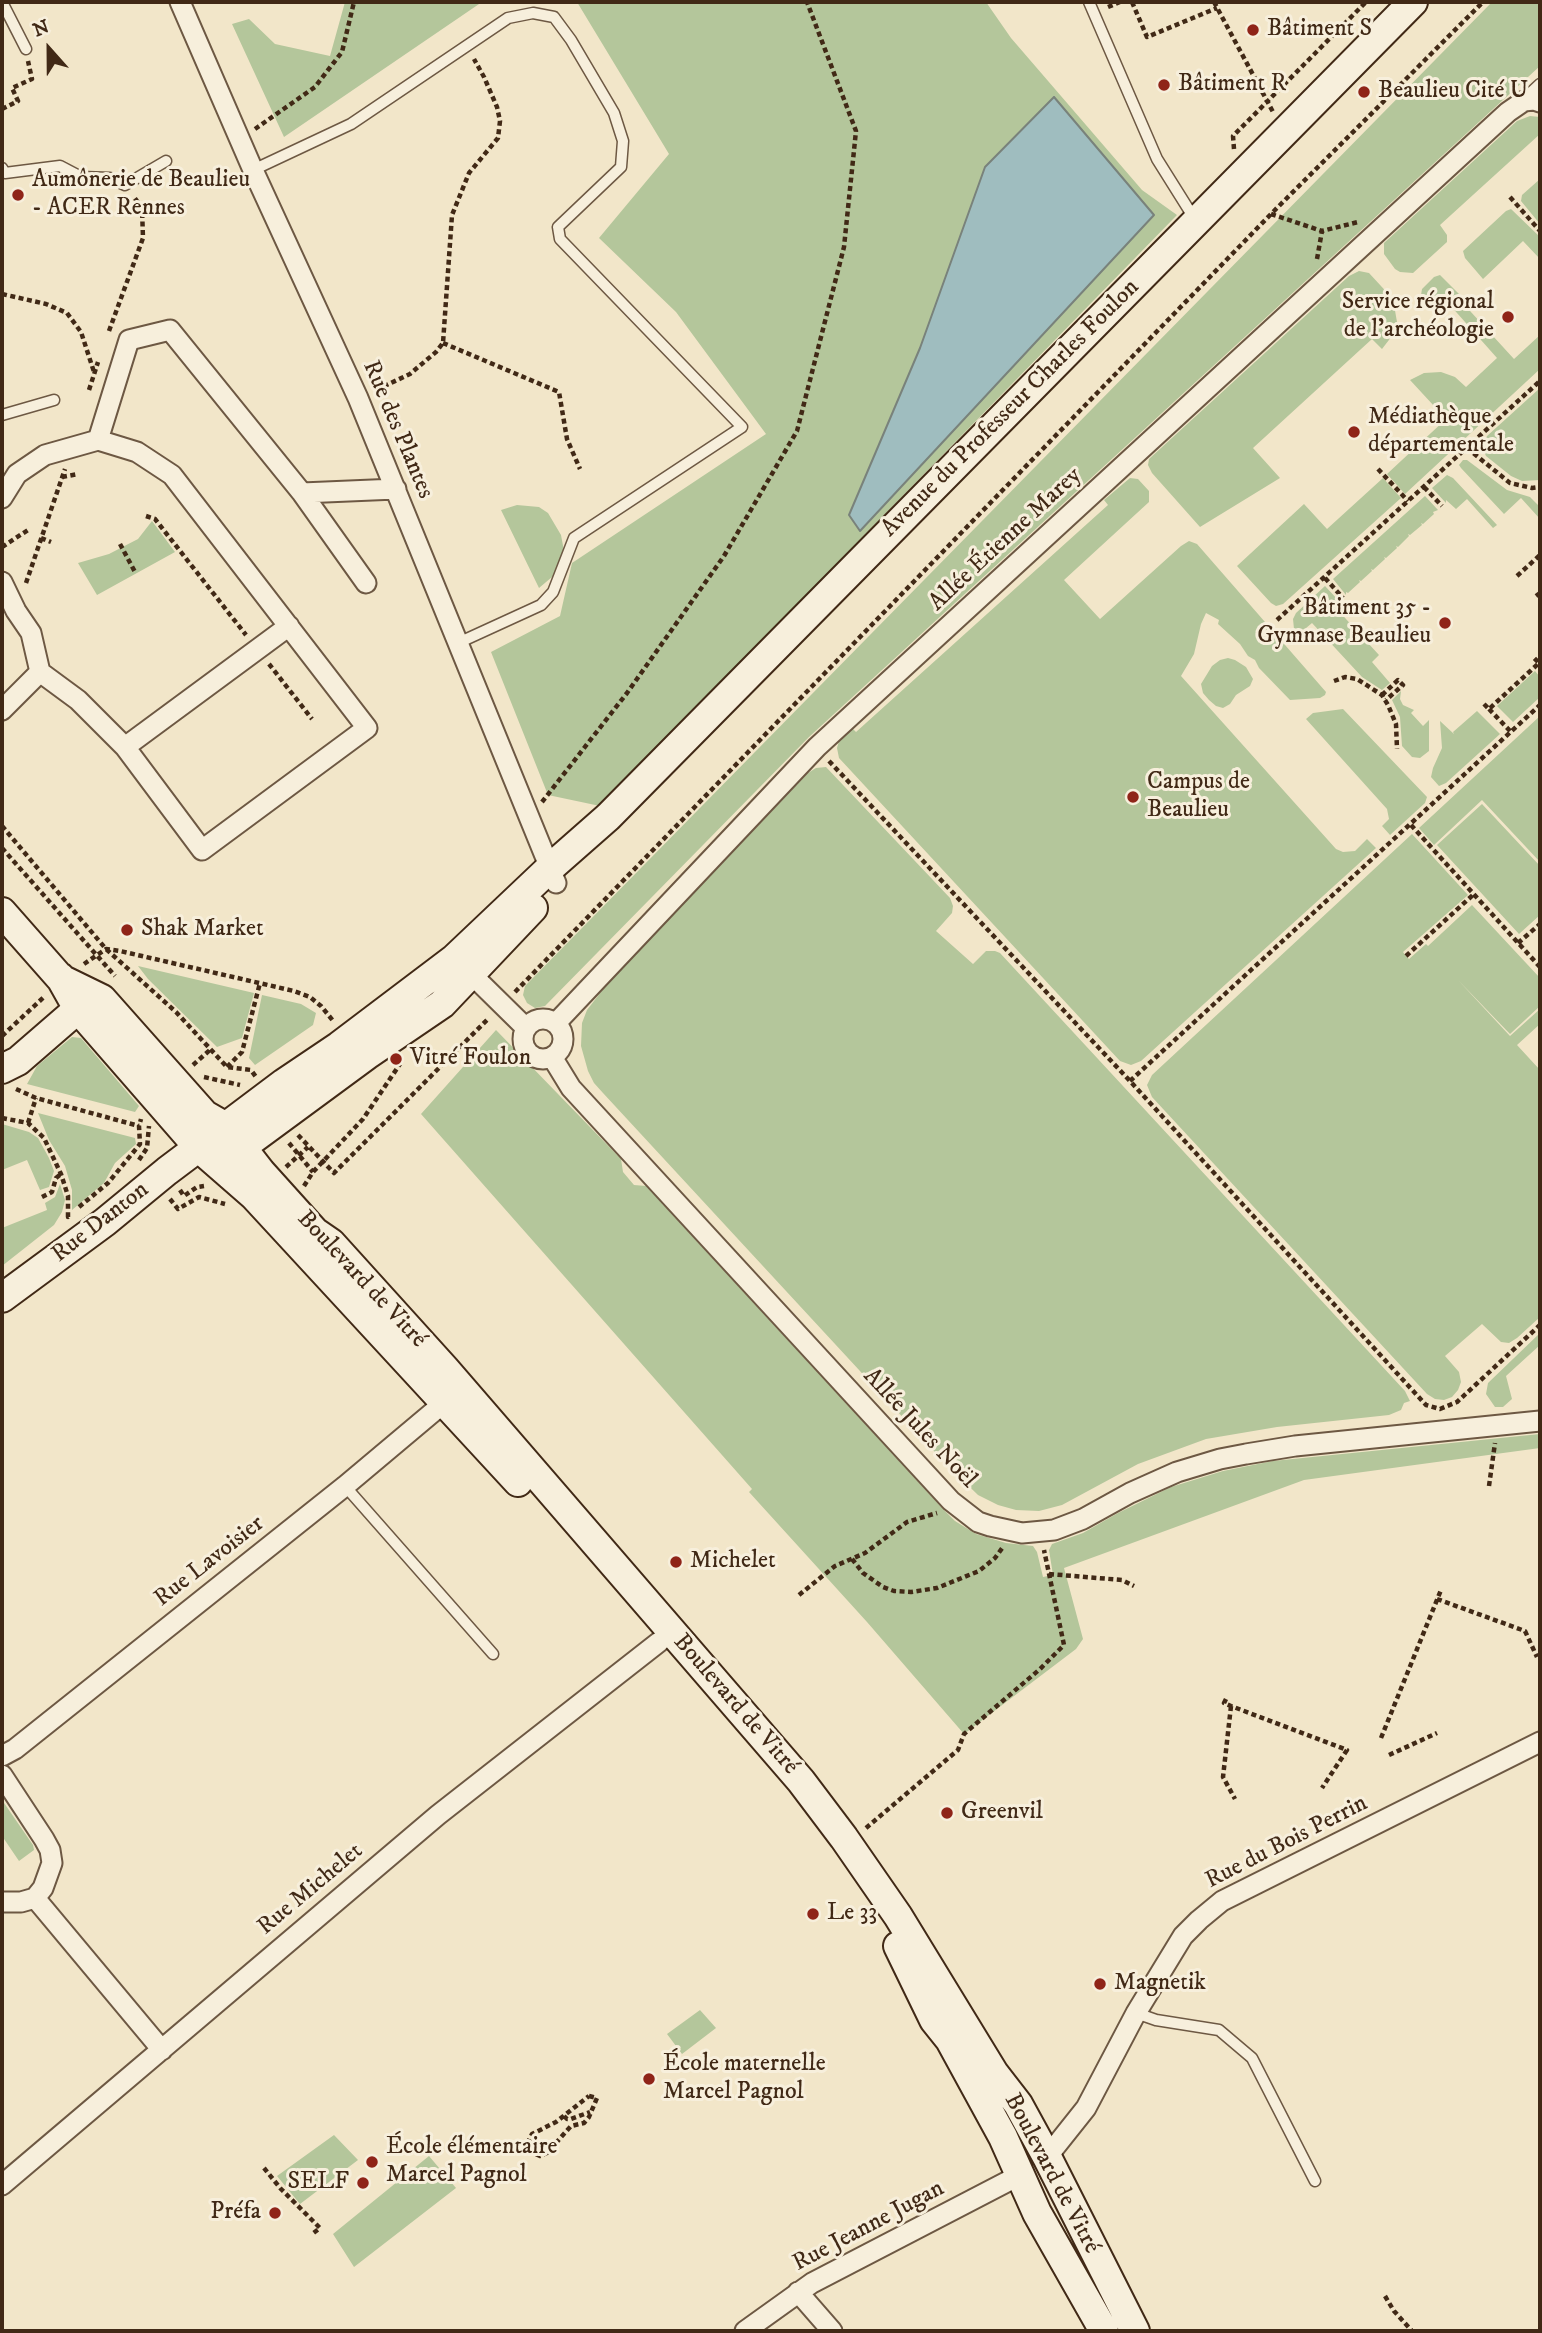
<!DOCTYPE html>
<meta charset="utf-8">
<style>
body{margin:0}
#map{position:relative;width:1542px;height:2333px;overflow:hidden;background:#f2e6c9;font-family:"IM FELL DW Pica",serif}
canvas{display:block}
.frame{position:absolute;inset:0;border:4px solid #412916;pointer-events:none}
.north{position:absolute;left:14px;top:14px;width:70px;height:70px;-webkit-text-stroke:5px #f7efdc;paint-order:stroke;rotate:339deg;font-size:19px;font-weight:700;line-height:28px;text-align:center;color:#412916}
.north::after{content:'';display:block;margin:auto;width:24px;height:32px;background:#412916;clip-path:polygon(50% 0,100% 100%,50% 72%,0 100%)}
</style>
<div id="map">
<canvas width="1542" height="2333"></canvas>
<div class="frame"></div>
<div class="north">N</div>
</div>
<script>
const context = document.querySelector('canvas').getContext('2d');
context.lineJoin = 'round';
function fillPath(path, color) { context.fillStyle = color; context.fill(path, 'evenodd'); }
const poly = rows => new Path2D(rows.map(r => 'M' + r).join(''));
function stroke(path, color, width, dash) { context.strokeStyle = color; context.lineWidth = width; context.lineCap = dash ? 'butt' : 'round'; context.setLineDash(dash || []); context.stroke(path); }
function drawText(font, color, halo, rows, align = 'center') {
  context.font = font + ' "IM FELL DW Pica",serif'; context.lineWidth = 6; context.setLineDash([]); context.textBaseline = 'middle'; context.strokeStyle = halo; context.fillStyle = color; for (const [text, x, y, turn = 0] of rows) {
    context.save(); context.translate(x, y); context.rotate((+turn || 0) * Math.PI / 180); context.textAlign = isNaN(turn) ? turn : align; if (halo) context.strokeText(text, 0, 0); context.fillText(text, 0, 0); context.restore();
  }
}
fillPath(poly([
 [345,2,482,2,284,137,232,24,249,19,275,44,330,56],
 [577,2,986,2,1011,38,1142,190,1177,215,600,806,548,795,491,652,560,616,572,563,766,434,676,312,599,238,669,154],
 [920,348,859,530,849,515],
 [1492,2,1540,2,1540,66,809,737,545,1006,535,1008,527,1003,523,995,525,986],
 [1530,116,1540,117,1540,134,1440,225,1447,235,1447,242,1413,273,1400,272,1395,269,1384,254,1384,243,1517,121],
 [1540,179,1540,224,1521,201,1522,195],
 [1511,209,1540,237,1540,259,1523,241,1483,279,1465,258,1463,251,1506,211],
 [1359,271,1369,273,1393,299,1397,322,1392,336,1382,349,1372,339,1253,448,1280,478,1200,527,1152,473,1148,465,1149,459,1349,276],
 [1440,275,1462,297,1460,300,1514,359,1540,335,1540,369,1405,494,1387,474,1446,419,1410,380,1424,373,1441,372,1455,377,1466,387,1497,358,1441,295,1429,306,1424,301,1421,295,1422,289,1434,277],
 [1540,388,1540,480,1522,481,1511,476,1486,456,1482,447,1487,436],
 [1463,460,1467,460,1507,490,1530,497,1540,507,1540,519,1521,498,1504,514,1461,468,1459,465],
 [1447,475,1453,478,1497,525,1493,528,1467,499,1456,509,1446,500,1446,503,1432,488],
 [1130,478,1138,479,1149,491,1149,502,1064,580,1100,619,1181,546,1189,541,1197,544,1326,692,1325,695,1320,698,1290,700,1259,668,1255,660,1248,656,1240,644,1218,624,1219,620,1206,613,1201,624,1194,654,1181,676,1336,849,1343,852,1355,851,1367,839,1376,848,1141,1061,1131,1065,1120,1061,839,758,837,748,839,741,852,728,856,732,1108,505,1104,500],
 [1383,478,1401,498,1283,604,1276,606,1271,603,1237,566,1304,504,1327,529],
 [1425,496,1438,510,1433,512,1434,514,1423,524,1421,523,1422,525,1410,535,1408,534,1409,536,1398,547,1396,546,1397,548,1386,558,1384,557,1385,559,1373,570,1371,569,1372,571,1361,581,1359,580,1360,582,1348,593,1346,592,1346,595,1333,579],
 [517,505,539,507,548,513,561,535,564,551,563,564,552,577,539,588,501,510],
 [152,521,175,552,97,595,78,563,109,554,138,539],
 [1325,586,1339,601,1336,604,1334,604,1335,607,1379,655,1372,662,1390,683,1382,690,1362,677,1312,623,1299,634,1294,629,1293,619,1296,613],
 [1228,658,1235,660,1246,667,1253,679,1250,686,1236,695,1230,704,1223,708,1216,706,1209,700,1203,693,1201,684,1212,666,1220,660],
 [1535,671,1540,677,1540,697,1513,722,1497,706],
 [1401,691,1400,699,1403,705,1414,710,1411,713,1423,726,1429,720,1429,751,1420,758,1412,757,1402,746,1400,717,1392,700],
 [1343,709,1427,797,1425,803,1390,835,1382,826,1389,819,1387,809,1306,719,1313,713],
 [1477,711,1500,734,1446,783,1439,786,1431,777,1433,768,1442,748,1440,721,1454,734,1453,732],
 [1540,716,1540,862,1482,800,1434,845,1419,828],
 [826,767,950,898,953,906,952,913,936,931,973,964,986,951,995,951,1000,953,1405,1391,1410,1401,1404,1403,1401,1410,1389,1415,1277,1427,1206,1439,1138,1464,1062,1505,1039,1511,1016,1510,998,1505,978,1495,945,1463,603,1093,594,1083,588,1071,581,1046,582,1023,587,1010,604,988,808,773,816,768],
 [1482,804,1540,866,1540,915,1519,934,1437,845],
 [1412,834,1468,895,1403,952,1406,956,1409,959,1426,944,1428,946,1472,905,1540,978,1540,1006,1510,1034,1458,980,1510,1036,1540,1009,1540,1024,1517,1045,1540,1070,1540,1317,1517,1338,1509,1343,1501,1342,1482,1324,1445,1356,1459,1372,1461,1382,1458,1390,1452,1397,1444,1400,1435,1399,1427,1394,1152,1097,1147,1085,1152,1075],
 [138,966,254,993,242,1038,217,1047,148,979],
 [262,995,301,1004,316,1013,313,1025,255,1065,249,1058],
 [496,1030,621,1159,623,1172,634,1185,646,1186,943,1509,955,1521,976,1534,1006,1543,1033,1546,1037,1552,1043,1577,1053,1575,1049,1550,1052,1544,1083,1533,1118,1513,1171,1487,1223,1471,1273,1461,1540,1434,1540,1448,1304,1480,1064,1568,1083,1639,1076,1649,964,1734,867,1622,749,1492,752,1489,421,1114],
 [72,1037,81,1038,139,1106,135,1112,27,1084,37,1066],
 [38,1113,135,1138,136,1144,115,1163,104,1183,72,1210,72,1190,65,1166,49,1140],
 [2,1124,29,1132,38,1138,49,1158,54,1171,49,1187,40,1190,27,1160,2,1170],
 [60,1184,65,1200,62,1212,54,1225,2,1266,2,1228,47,1210,45,1203,55,1197],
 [1540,1333,1540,1345,1506,1376,1512,1399,1503,1407,1495,1407,1486,1394,1488,1383],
 [2,1800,33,1845,34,1850,19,1861,2,1836,4,1835,2,1834],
 [700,2010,716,2028,682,2054,667,2034],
 [334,2135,358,2160,300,2204,277,2176],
 [429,2156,456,2188,354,2267,333,2234]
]), '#b4c69b');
const water = poly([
 [1054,97,1154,215,860,531,849,515,920,348,985,167,1054,97]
]);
fillPath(water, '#9fbdbf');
stroke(water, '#79827b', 2);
const lane = poly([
 [2,2,26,49],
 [1089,2,1157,159,1194,218],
 [1525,98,1540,84],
 [2,168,5,173,60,166,81,177,110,178,125,185,166,161],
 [253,170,351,124,508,18,533,13,554,17,571,40,614,113,623,141,621,167,558,227,560,239,742,427,574,538,553,592,541,605,458,643],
 [2,415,54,400],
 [345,1486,493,1654],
 [1136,2013,1156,2020,1219,2030,1252,2058,1315,2181]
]);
const street = poly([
 [180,2,253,170,358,398,556,883],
 [98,440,129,340,170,330,302,493,366,583],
 [302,493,396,489],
 [2,498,17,474,45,455,98,440,137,452,172,475,367,728,202,850,125,747,78,700,40,672,31,633,16,611,2,582],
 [2,710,40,672],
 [125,747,289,626],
 [463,966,526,1028],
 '523 1039a20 20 0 1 1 40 0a20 20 0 1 1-40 0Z',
 [556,1023,817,747,1508,112,1524,101,1534,100,1540,102],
 [552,1057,571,1088,951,1501,978,1522,990,1526,1022,1533,1054,1530,1083,1519,1130,1493,1177,1472,1220,1459,1246,1454,1295,1446,1540,1421],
 [2,1756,15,1749,345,1486,445,1402],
 [2,1775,44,1839,50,1850,52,1863,43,1888,35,1898,21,1902,2,1902],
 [35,1898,162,2050],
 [1047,2157,1086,2108,1136,2013,1183,1936,1199,1920,1222,1901,1540,1742],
 [2,2185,438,1815,659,1642],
 [798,2292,832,2331],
 [745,2331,812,2283,1020,2175]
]);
const secondary = poly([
 [2,912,61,979,102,999,205,1115,226,1127,261,1172,315,1232,331,1243,445,1369,801,1781,844,1838,898,1916,994,2073,1018,2104,1047,2157,1135,2331],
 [60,977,78,1009,199,1148,254,1196,518,1482],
 [2,1069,18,1061,78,1009],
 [225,1156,242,1147,367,1055,442,1004,533,908],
 [2,1298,105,1222,167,1171,284,1083,339,1046,454,959,550,868,608,817,1413,2],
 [898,1946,934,2020,950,2040,1003,2137,1037,2213,1104,2331]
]);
stroke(lane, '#6d5843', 13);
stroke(street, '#6d5843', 23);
stroke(secondary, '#412916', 32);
stroke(poly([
 [1132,2,1147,37,1217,8],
 [1214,2,1273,112],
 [1108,7,1120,2],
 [2,109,18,101,12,88,32,79,28,61],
 [255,129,315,87,342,52,354,2],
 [1234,149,1233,136,1366,2],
 [1510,197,1540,231],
 [1271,214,1322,231],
 [1317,259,1322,231,1358,222],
 [2,294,46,304,67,313,81,332,94,372],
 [109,331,143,238,142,208,134,197],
 [443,343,559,392,567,439,580,469],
 [89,390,98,362],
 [376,390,410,374,436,352,443,343,452,215,469,173,498,138,500,121,497,107,484,77,474,59],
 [1467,448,1510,483,1532,488,1540,487],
 [1378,469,1408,501],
 [62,477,78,474],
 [1424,487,1442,506],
 [146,516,155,519,246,635],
 [41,538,51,542],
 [120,544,135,572],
 [2,547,28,530],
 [1517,576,1540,555],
 [1325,578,1343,598],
 [26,583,65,469],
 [1536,596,1540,593],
 [1277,620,1540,381],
 [269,664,312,719],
 [1334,681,1345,677,1357,679,1382,695,1388,705,1396,724,1397,749],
 [1382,695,1398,680,1403,685,1386,700],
 [1484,704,1489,709,1539,663,1534,658],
 [1489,709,1511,732],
 [829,761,1130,1081,1426,1405,1440,1409,1457,1402,1540,1325],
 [542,802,627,693,724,556,797,431,844,247,856,131,807,2],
 [1411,825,1540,967],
 [2,826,106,949,176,1012,227,1067,251,1070,256,1077],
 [2,848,115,976],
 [1518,943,1540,924],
 [1406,956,1474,894],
 [84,964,106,949,120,951,294,991,310,997,321,1006,334,1022],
 [515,992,1271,214,1483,2],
 [2,1036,45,996],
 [193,1065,211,1049],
 [227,1067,242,1052,260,983],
 [204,1077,240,1085],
 [1130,1081,1540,705],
 [16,1089,36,1098,139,1126],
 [2,1118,28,1123,44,1138,61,1174,68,1196,68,1217,70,1215],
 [28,1123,36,1098],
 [298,1135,334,1173,489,1018],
 [289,1143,313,1172],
 [139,1160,147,1148,149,1126],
 [286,1167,308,1147],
 [304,1186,313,1172,363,1119,400,1064],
 [180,1190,184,1196,197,1187,204,1186],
 [42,1197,52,1192,56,1178,61,1174],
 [170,1199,178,1209,199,1197,225,1204],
 [79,1207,108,1183,140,1144,139,1126,141,1119],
 [1489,1486,1495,1443],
 [852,1559,863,1573,883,1587,894,1591,911,1592,937,1588,979,1571,995,1558,1003,1547],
 [1049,1574,1122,1580,1134,1586],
 [799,1595,835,1566,865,1553,907,1522,937,1513],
 [1437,1599,1525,1631,1537,1657],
 [1226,1699,1224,1703,1231,1706,1347,1750,1322,1788],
 [1231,1706,1223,1777,1235,1799],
 [1381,1738,1441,1590],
 [1389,1755,1437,1733],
 [866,1828,958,1750,964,1734,1040,1669,1064,1645,1044,1550],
 [589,2096,597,2098,589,2117,584,2123,571,2126,547,2153,540,2156,534,2153,529,2140,532,2134,556,2122,589,2096],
 [564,2116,567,2119,571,2119,590,2112],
 [264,2168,281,2189,320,2228,312,2234],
 [1385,2296,1394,2311,1412,2331]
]), '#412916', 4.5, [5, 3.5]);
stroke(lane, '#f7efdc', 10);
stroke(street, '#f7efdc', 19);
stroke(secondary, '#f7efdc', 28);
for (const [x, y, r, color] of [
 [1253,30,7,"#8f2418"],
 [1164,85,7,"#8f2418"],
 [1364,92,7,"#8f2418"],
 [18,195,7,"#8f2418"],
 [1508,317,7,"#8f2418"],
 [1354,432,7,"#8f2418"],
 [1445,623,7,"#8f2418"],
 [1133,797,7,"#8f2418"],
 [127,930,7,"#8f2418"],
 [396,1059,7,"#8f2418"],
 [676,1562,7,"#8f2418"],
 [947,1813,7,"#8f2418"],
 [813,1914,7,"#8f2418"],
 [1100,1984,7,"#8f2418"],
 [649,2079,7,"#8f2418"],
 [372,2162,7,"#8f2418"],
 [363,2183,7,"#8f2418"],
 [275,2213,7,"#8f2418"]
]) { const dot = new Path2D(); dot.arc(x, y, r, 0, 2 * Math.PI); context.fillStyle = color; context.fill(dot); stroke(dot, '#f7efdc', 2.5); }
drawText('24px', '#412916', '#f7efdc', [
 ["Bâtiment S",1267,30],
 ["Bâtiment R",1178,85],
 ["Beaulieu Cité U",1378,92],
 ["Aumônerie de Beaulieu",32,181],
 ["- ACER Rennes",32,209],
 ["Service régional",1494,303,"right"],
 ["de l'archéologie",1494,331,"right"],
 ["Médiathèque",1368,418],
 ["départementale",1368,446],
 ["Bâtiment 35 -",1431,609,"right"],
 ["Gymnase Beaulieu",1431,637,"right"],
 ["Campus de",1147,783],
 ["Beaulieu",1147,811],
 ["Shak Market",141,930],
 ["Vitré Foulon",410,1059],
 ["Michelet",690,1562],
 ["Greenvil",961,1813],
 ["Le 33",827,1914],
 ["Magnetik",1114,1984],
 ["École maternelle",663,2065],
 ["Marcel Pagnol",663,2093],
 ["École élémentaire",386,2148],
 ["Marcel Pagnol",386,2176],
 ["SELF",349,2183,"right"],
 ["Préfa",261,2213,"right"]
], 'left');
drawText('24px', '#412916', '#f7efdc', [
 ["Avenue du Professeur Charles Foulon",1011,409,-45],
 ["Rue des Plantes",397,430,67],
 ["Allée Étienne Marey",1006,540,-43],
 ["Rue Danton",101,1223,-38],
 ["Boulevard de Vitré",361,1280,47],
 ["Allée Jules Noël",919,1429,47],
 ["Rue Lavoisier",210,1562,-38],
 ["Boulevard de Vitré",735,1705,49],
 ["Rue du Bois Perrin",1287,1843,-27],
 ["Rue Michelet",311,1890,-40],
 ["Boulevard de Vitré",1051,2174,62],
 ["Rue Jeanne Jugan",869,2227,-28]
]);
</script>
